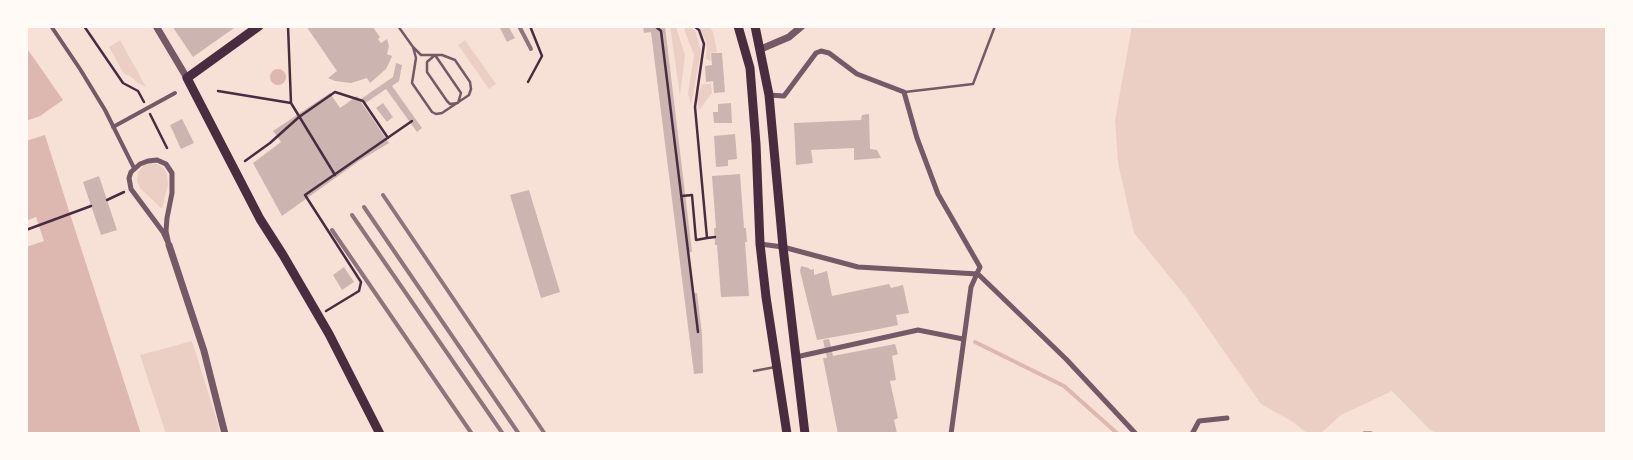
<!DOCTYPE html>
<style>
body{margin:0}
#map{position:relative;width:1633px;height:460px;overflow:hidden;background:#f7e1d7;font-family:Overpass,sans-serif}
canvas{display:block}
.frame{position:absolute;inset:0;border:28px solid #fffaf5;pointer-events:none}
</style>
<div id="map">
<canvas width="1633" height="460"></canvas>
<div class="frame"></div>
</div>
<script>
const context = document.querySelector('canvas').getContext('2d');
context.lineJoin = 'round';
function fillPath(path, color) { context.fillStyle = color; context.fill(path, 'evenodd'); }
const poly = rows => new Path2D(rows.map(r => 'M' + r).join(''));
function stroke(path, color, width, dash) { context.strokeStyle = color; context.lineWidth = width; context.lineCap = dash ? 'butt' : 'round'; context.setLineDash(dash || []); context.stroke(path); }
fillPath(poly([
 [670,26,676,27,685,55,680,96],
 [687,26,695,30,701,50,691,106,688,93,694,55,684,29],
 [699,26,709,26,713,32,717,52,710,53,711,61,706,59,707,44],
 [1132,26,1607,26,1607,434,1438,434,1430,430,1392,391,1341,415,1320,434,1308,434,1293,422,1261,404,1186,297,1134,233,1118,163,1115,120],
 [120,40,146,87,138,83,130,76,124,74,109,47],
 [465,40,496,84,489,89,458,45],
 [702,84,711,84,712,93,699,110,697,98],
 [150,163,157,164,163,167,167,174,168,184,162,209,140,188,137,181,138,173,143,166],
 [192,341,218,424,220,434,166,434,140,355]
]), '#ebcfc5');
fillPath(poly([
 [26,47,63,100,40,116,26,121],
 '270 77a8 8 0 1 1 16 0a8 8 0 1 1-16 0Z',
 [45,135,70,214,141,434,26,434,26,141]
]), '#dcb8b0');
fillPath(poly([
 [36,217,44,241,26,247,26,221]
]), '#f7e1d7');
stroke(poly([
 [975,342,1064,386,1118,434]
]), '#dcb8b0', 4);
fillPath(poly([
 [172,26,237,26,193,57],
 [306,26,372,26,380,37,378,39,381,43,387,39,389,46,387,54,392,56,390,61,386,69,370,83,367,78,351,83,335,81,328,78,337,71],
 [499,26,508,26,515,38,507,42],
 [643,26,665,26,692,252,689,252,694,293,697,293,702,334,703,373,694,374,651,32,644,33],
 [711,53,722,53,725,92,714,93,713,81,706,82,705,66,712,65],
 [396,63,402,65,399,81,392,86,422,128,417,132,386,89,364,104,361,99,393,77],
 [330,93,340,108,357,96,389,143,359,161,282,216,253,163,281,142,273,131],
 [383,103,393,117,387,122,376,108],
 [731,103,732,123,714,123,713,112,718,112,718,104],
 [869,114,870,149,877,150,881,158,854,160,854,148,811,150,813,163,796,165,794,123,861,120,862,115],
 [182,119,194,143,181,149,170,125],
 [735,134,737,159,728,160,728,166,716,167,714,136],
 [740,174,744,228,746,228,747,242,745,242,749,296,721,297,717,245,715,245,714,228,716,228,712,176],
 [99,176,117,230,101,235,83,182],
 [529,190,560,292,541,298,510,195],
 [801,266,809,268,810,270,814,269,814,275,827,271,832,296,889,284,891,288,903,285,909,313,896,315,898,325,874,330,872,319,874,330,817,340,800,271],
 [344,267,354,282,342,290,333,275],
 [829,339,833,356,895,344,898,354,892,356,896,380,890,381,898,418,894,420,897,433,838,434,823,358,827,358,823,340]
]), '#ccb4b1');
stroke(poly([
 [84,26,123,83,138,91,144,102],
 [288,26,291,103,335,175],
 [655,26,661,31,698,332],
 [694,26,699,30,704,44,695,107,707,238,715,237],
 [528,82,542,56,530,26],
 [218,91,291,103],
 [150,114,167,148],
 [245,161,270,143,299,117,335,92,363,101,388,138],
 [682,196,692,195,696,240,707,238],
 [107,200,124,192],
 [26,230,91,206],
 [326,311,359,291,361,282,305,195,412,121]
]), '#4a2c40', 2.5);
stroke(poly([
 [398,26,413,47,421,55,442,55,455,60,470,82,471,89,469,95,442,113,436,114,432,112,412,83,416,58,413,47],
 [435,55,461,93,458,103,450,104,447,101,427,72,427,62,435,55],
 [905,92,973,84,995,26],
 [754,371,775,367]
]), '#755966', 2.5);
stroke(poly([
 [51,26,80,69,105,110,134,168],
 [113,127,175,93]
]), '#755966', 4);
stroke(poly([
 [769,95,784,96,816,53,821,51,829,53,857,74,904,92,917,138,938,194,980,267,971,287,951,434],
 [157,160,166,164,172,173,172,193,167,218,166,231,169,245,163,232,131,189,129,178,131,172,140,164,148,161,157,160],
 [760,244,783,247,858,267,978,274,1066,359,1136,434],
 [796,357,918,330,963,339],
 [1192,434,1199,421,1227,418],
 [1364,434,1371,434]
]), '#755966', 5);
stroke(poly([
 [156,26,187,78],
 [761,49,789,37,802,26],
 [169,245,204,351,225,434]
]), '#755966', 7);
stroke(poly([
 [259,26,187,78,260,219,283,255,329,334,380,434],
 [738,26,750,68,756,144,760,244,766,297,787,434],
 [755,26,769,95,783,247,805,434]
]), '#4a2c40', 9);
stroke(poly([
 [519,26,531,49],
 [383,195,545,434],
 [364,207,519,434],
 [352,215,503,434],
 [332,230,472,434]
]), '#8f747c', 4);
</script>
